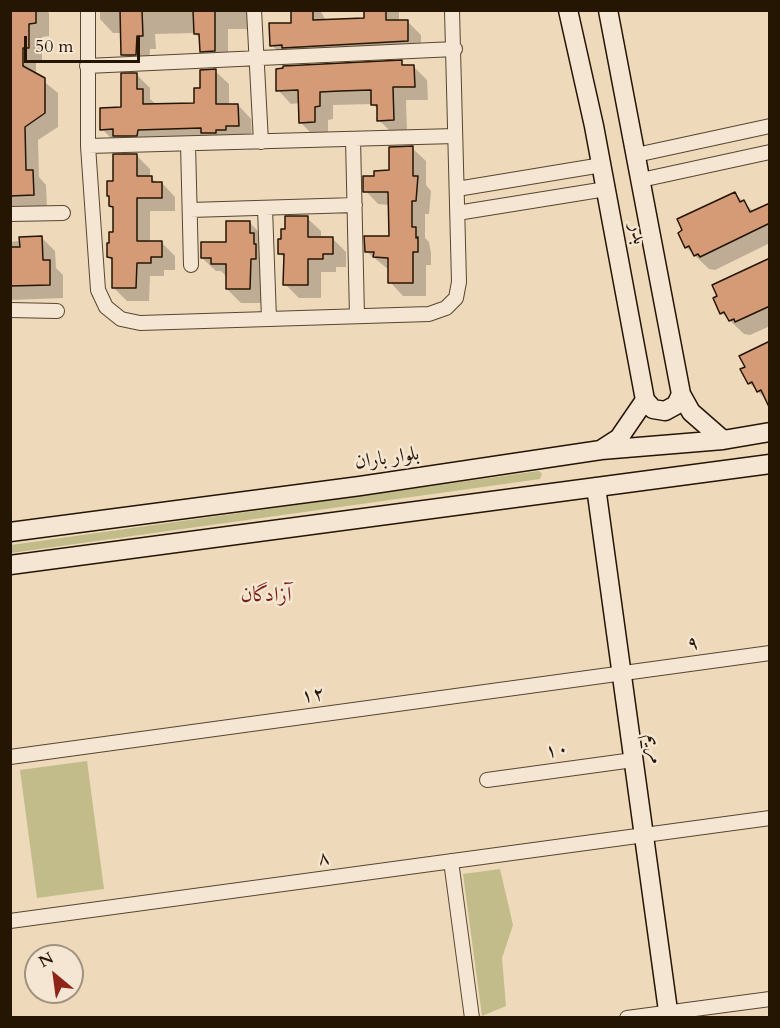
<!DOCTYPE html>
<meta charset="utf-8">
<style>
body{margin:0}
#map{position:relative;width:780px;height:1028px;overflow:hidden;background:#eed9ba;font-family:Cardo,serif}
canvas{display:block}
.frame{position:absolute;inset:0;border:12px solid #251503;pointer-events:none}
.north{position:absolute;left:24px;top:944px;width:60px;height:60px;box-sizing:border-box;background:#f4e6d2;border:2px solid #a1927f;border-radius:50%;rotate:331deg;font-size:16px;font-weight:700;line-height:24px;text-align:center;color:#251503}
.north::after{content:'';display:block;margin:auto;width:21px;height:27px;background:#8f2418;clip-path:polygon(50% 0,100% 100%,50% 72%,0 100%)}
.scale{position:absolute;left:24px;top:36px;width:116px;height:27px;box-sizing:border-box;border:3px solid #251503;border-top:0;padding-left:8px;font-size:18px;line-height:21px;white-space:nowrap;color:#251503;-webkit-text-stroke:4px #f4e6d2;paint-order:stroke}
</style>
<div id="map">
<canvas width="780" height="1028"></canvas>
<div class="frame"></div>
<div class="north">N</div>
<div class="scale">50 m</div>
</div>
<script>
const context = document.querySelector('canvas').getContext('2d');
context.lineJoin = 'round';
function fillPath(path, color) { context.fillStyle = color; context.fill(path, 'evenodd'); }
const poly = rows => new Path2D(rows.map(r => 'M' + r).join(''));
function stroke(path, color, width, dash) { context.strokeStyle = color; context.lineWidth = width; context.lineCap = dash ? 'butt' : 'round'; context.setLineDash(dash || []); context.stroke(path); }
function drawText(font, color, halo, rows, align = 'center') {
  context.font = font + ' Cardo,Amiri,serif'; context.lineWidth = 5; context.setLineDash([]); context.textBaseline = 'middle'; context.strokeStyle = halo; context.fillStyle = color; for (const [text, x, y, turn = 0] of rows) {
    context.save(); context.translate(x, y); context.rotate((+turn || 0) * Math.PI / 180); context.textAlign = isNaN(turn) ? turn : align; if (halo) context.strokeText(text, 0, 0); context.fillText(text, 0, 0); context.restore();
  }
}
fillPath(poly([
 [539,471,542,474,540,479,11,553,11,545],
 [87,761,104,889,37,898,20,770],
 [500,869,513,925,502,958,506,1006,482,1016,463,874]
]), '#c1bc8a');
fillPath(poly([
 [10,10,46,10,49,13,49,36,42,37,42,61,36,61,36,75,58,93,58,127,38,140,39,177,46,185,47,208,10,209],
 [100,10,249,10,250,29,228,29,228,63,215,65,201,51,201,39,194,33,155,34,156,49,150,49,149,68,136,68,122,55,122,33,113,33,100,19],
 [292,10,320,10,326,21,366,20,365,10,399,10,399,21,407,21,421,35,421,54,285,59,272,45,293,24],
 [401,62,405,66,413,66,427,80,428,100,406,100,407,133,393,134,379,120,379,110,372,104,333,105,333,119,328,120,328,136,314,136,300,122,300,103,291,104,278,90],
 [215,71,229,84,229,105,238,105,251,119,252,139,116,143,102,129,123,109,136,74,150,88,150,99,157,105,196,104,201,89],
 [412,148,426,161,426,185,431,191,429,214,425,214,425,238,429,242,431,253,431,265,426,265,426,296,403,296,390,282,389,270,366,251,390,237,390,205,378,204,365,190,375,178,390,172],
 [136,155,150,169,150,177,157,183,162,183,175,197,175,211,150,211,150,242,161,242,175,256,175,270,164,270,164,276,150,276,149,301,127,301,114,288,114,262,108,257,115,234,115,210,111,206,114,183],
 [735,194,754,212,770,205,770,243,715,270,709,269,686,247],
 [307,218,321,231,321,239,333,239,346,252,346,267,336,267,336,272,321,272,321,298,299,298,285,284,285,259,280,253,286,230],
 [249,222,263,236,263,303,241,303,227,289,227,277,221,271,216,271,202,258,228,244],
 [42,238,55,251,56,268,63,275,63,298,10,300,10,242],
 [770,259,770,326,750,335,744,334,722,313],
 [747,367,770,403,749,383]
]), '#0003');
const building = poly([
 [10,10,36,10,36,23,29,24,29,48,23,48,23,66,45,78,45,113,25,127,26,170,33,170,34,195,10,196,10,10],
 [120,10,142,10,143,36,137,36,136,55,121,55,120,10],
 [193,10,215,10,215,51,200,52,199,34,194,34,193,10],
 [291,10,313,10,313,20,364,18,364,10,386,10,386,20,408,20,408,41,282,48,282,45,270,46,269,23,291,23,291,10],
 [402,60,402,65,414,65,415,87,393,87,394,120,377,121,377,105,371,105,371,90,340,91,320,92,320,106,315,107,315,122,299,123,298,90,276,91,276,69,283,68,283,66,402,60],
 [216,69,216,104,238,104,239,126,226,126,226,130,216,130,216,133,201,133,201,128,138,130,137,136,113,136,113,129,100,130,100,108,121,107,121,73,137,73,137,89,143,89,143,104,194,103,194,88,200,88,200,70,216,69],
 [413,146,413,176,418,176,416,201,412,201,412,227,416,227,416,238,418,237,418,252,413,252,413,283,388,283,388,258,373,257,374,252,365,252,364,236,389,236,388,192,363,192,363,176,374,176,374,171,389,170,389,147,413,146],
 [113,154,137,154,137,176,152,176,152,182,162,182,162,198,137,198,137,241,162,241,162,257,151,257,151,263,137,263,136,288,112,288,112,258,107,257,107,243,109,243,109,232,113,232,113,207,109,206,109,196,107,196,107,181,113,181,113,154],
 [735,192,740,202,744,200,750,212,770,203,770,223,700,257,698,254,694,256,689,246,685,248,678,233,682,230,677,219,735,192],
 [285,216,308,216,308,237,333,237,333,254,323,254,323,259,308,259,308,285,283,285,284,254,278,254,278,239,281,239,281,229,285,229,285,216],
 [226,221,250,221,250,233,254,233,254,244,256,244,256,259,251,259,250,289,226,289,226,264,211,264,211,258,201,258,201,242,226,242,226,221],
 [42,236,43,260,50,260,50,285,10,286,10,247,20,247,19,237,42,236],
 [770,258,770,306,735,322,734,319,729,321,724,312,720,314,713,298,717,296,712,285,770,258],
 [770,341,770,409,761,390,757,392,752,382,748,384,740,369,745,367,739,356,770,341]
]);
fillPath(building, '#d49b76');
stroke(building, '#251503', 1.5);
const street = poly([
 [88,10,88,146,98,290,106,307,121,319,140,323,429,314,446,308,456,298,459,282,452,10],
 [254,10,261,142],
 [87,66,455,49],
 [353,139,357,316],
 [188,144,191,265],
 [88,146,455,136],
 [636,155,770,126],
 [641,180,770,152],
 [457,189,602,165],
 [265,208,269,319],
 [190,210,355,205],
 [457,213,606,189],
 [10,214,63,213],
 [10,310,57,311],
 [10,757,770,653],
 [487,780,633,760],
 [451,861,472,1018],
 [10,921,770,818],
 [627,1018,770,999]
]);
const secondary = poly([
 [568,10,594,126,645,400,619,438,602,449],
 [608,10,681,394,691,412,723,440],
 [645,400,653,409,665,411,676,405,681,394],
 [596,487,669,1018],
 [10,532,360,486,601,450,723,440,770,432],
 [10,565,770,464]
]);
stroke(street, '#574631', 16);
stroke(secondary, '#251503', 21);
stroke(street, '#f4e6d2', 14);
stroke(secondary, '#f4e6d2', 18);
drawText('20px', '#251503', '#f4e6d2', [
 ["بدر",637,234,80],
 ["بلوار باران",387,459,-8],
 ["۹",693,644,-8],
 ["۱۲",313,696,-8],
 ["مریم",654,749,82],
 ["۱۰",557,751,-8],
 ["۸",324,859,-8]
]);
drawText('21px', '#7a1f14', '#f4e6d2', [
 ["آزادگان",266,596]
]);
</script>
